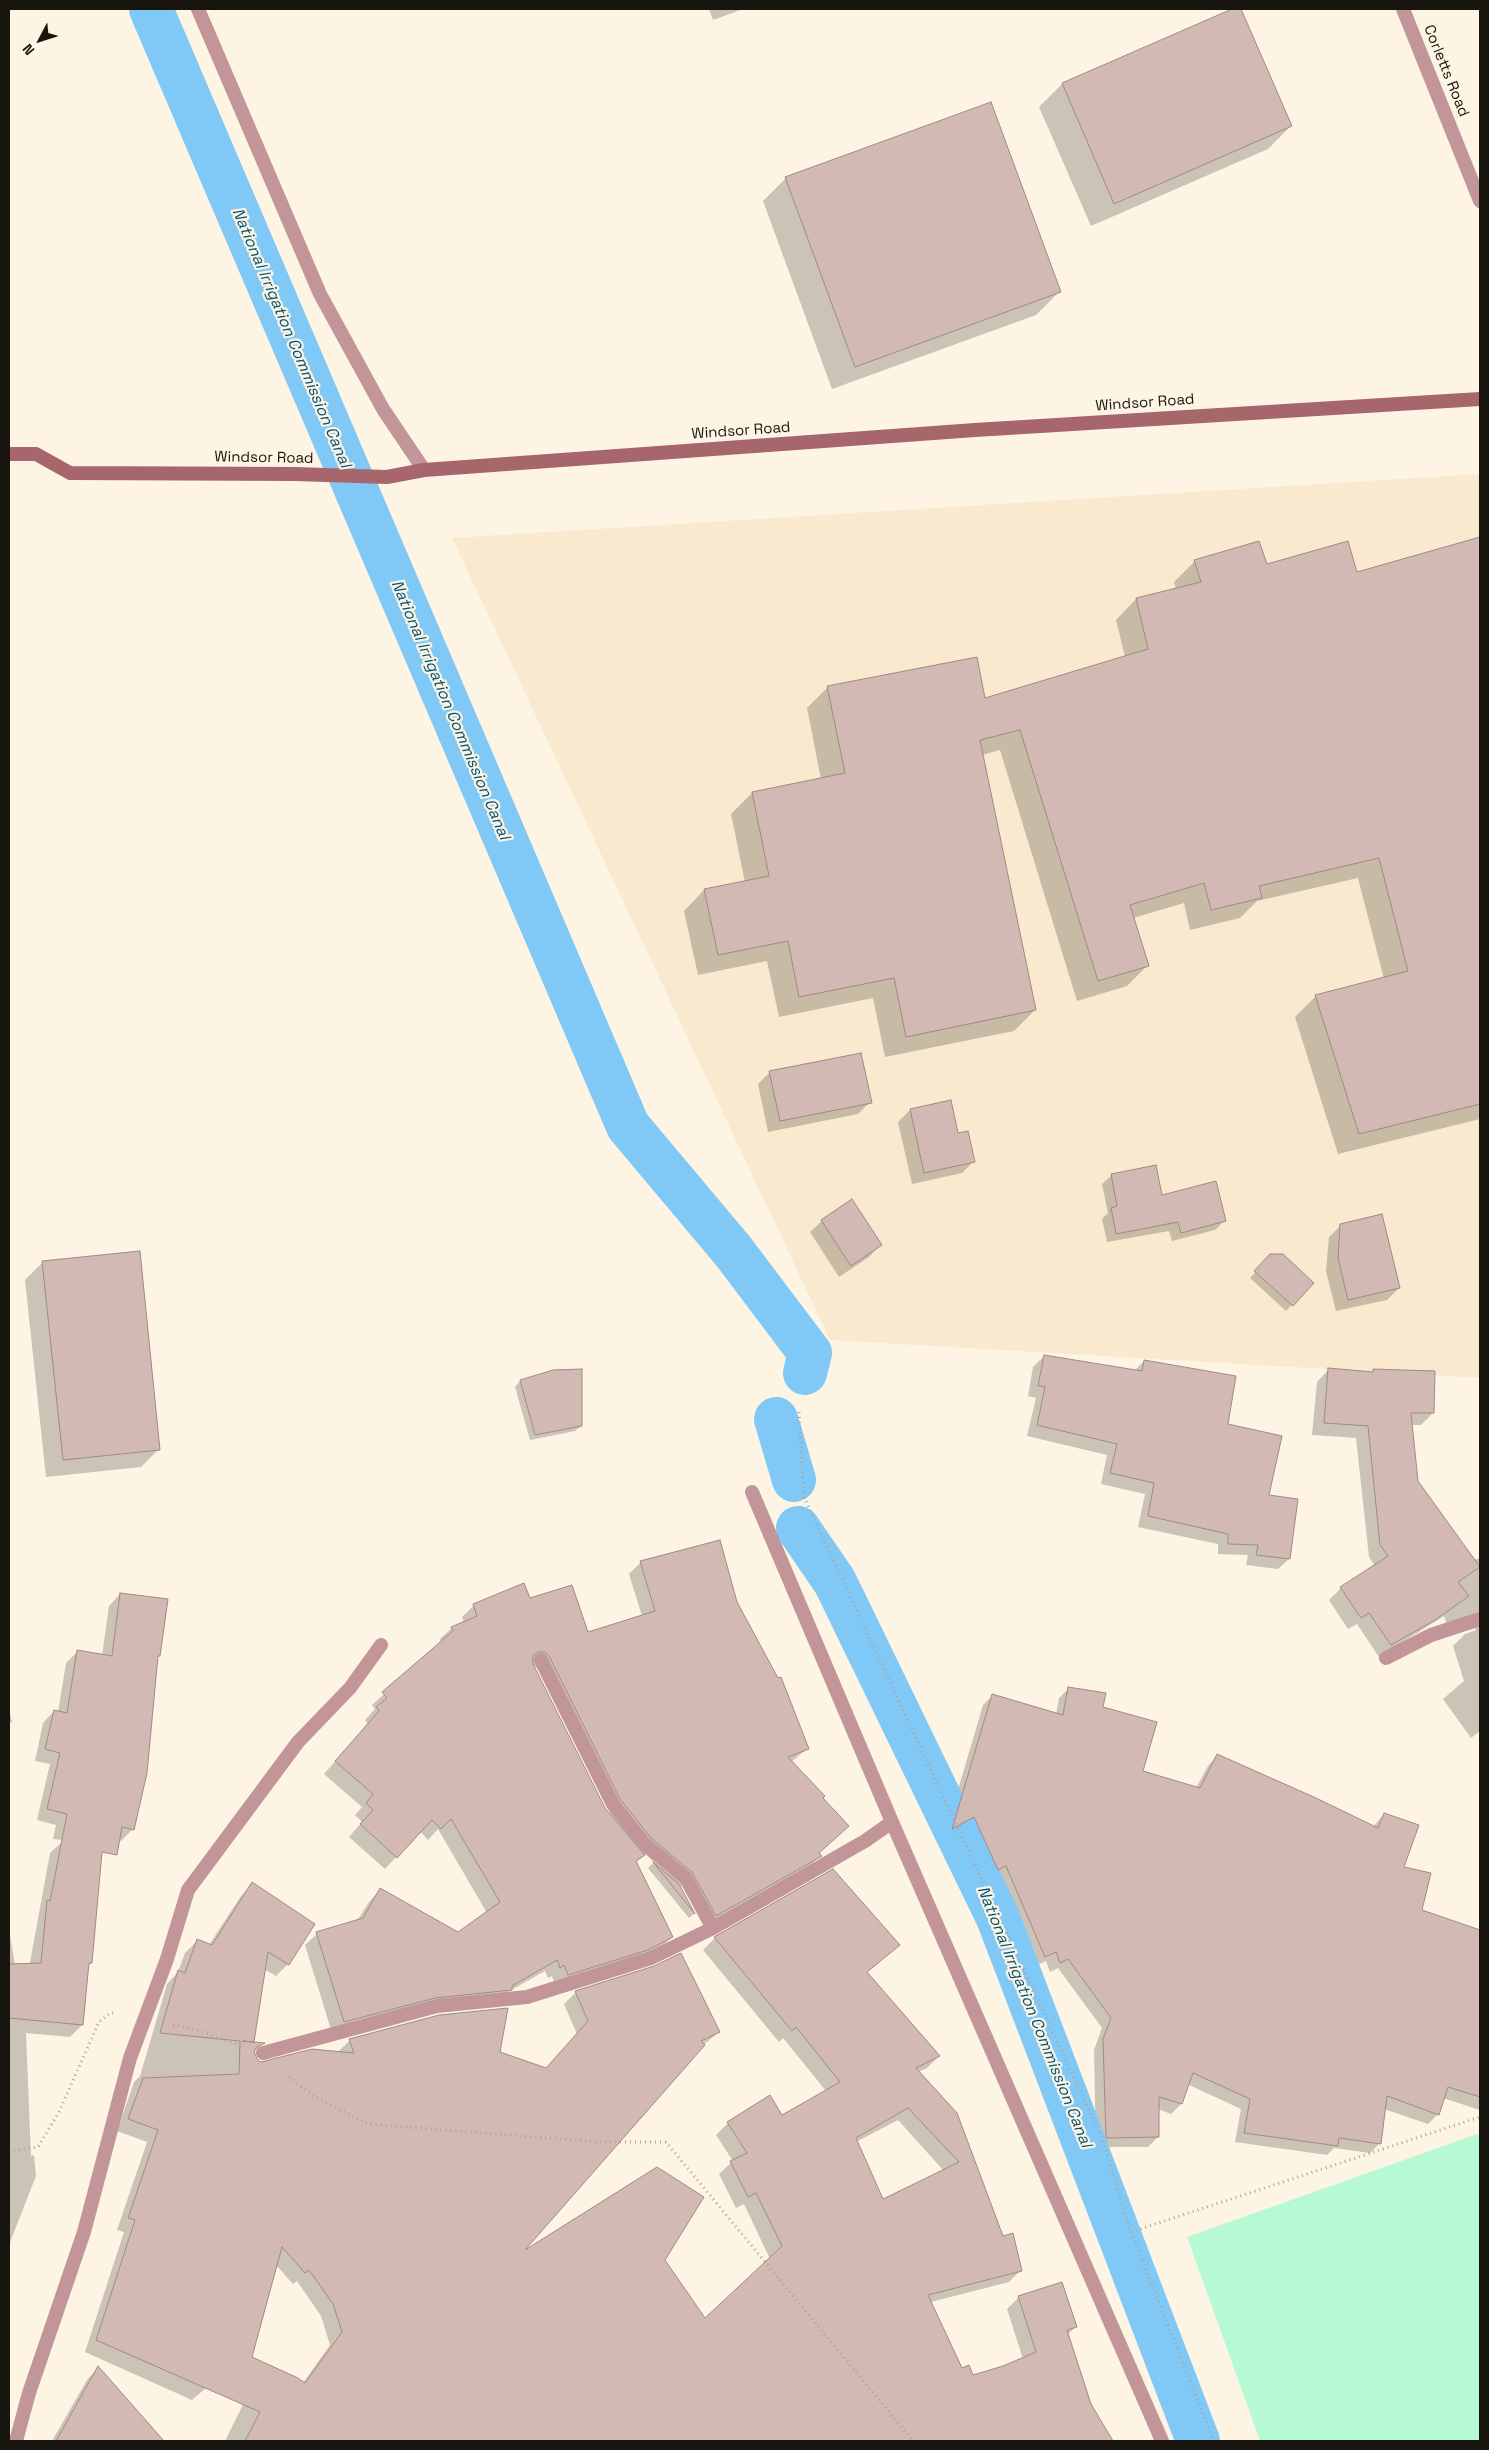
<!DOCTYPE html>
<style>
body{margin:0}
#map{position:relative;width:1489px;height:2450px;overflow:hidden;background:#fdf4e4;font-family:"Space Grotesk",sans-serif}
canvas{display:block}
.frame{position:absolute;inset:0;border:10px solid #18150e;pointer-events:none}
.north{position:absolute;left:15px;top:15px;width:50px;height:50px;-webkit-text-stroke:4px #fdf4e4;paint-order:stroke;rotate:230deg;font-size:14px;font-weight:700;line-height:20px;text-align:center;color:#18150e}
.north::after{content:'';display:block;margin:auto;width:18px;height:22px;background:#18150e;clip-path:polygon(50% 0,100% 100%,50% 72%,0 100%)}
</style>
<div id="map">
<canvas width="1489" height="2450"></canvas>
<div class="frame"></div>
<div class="north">N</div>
</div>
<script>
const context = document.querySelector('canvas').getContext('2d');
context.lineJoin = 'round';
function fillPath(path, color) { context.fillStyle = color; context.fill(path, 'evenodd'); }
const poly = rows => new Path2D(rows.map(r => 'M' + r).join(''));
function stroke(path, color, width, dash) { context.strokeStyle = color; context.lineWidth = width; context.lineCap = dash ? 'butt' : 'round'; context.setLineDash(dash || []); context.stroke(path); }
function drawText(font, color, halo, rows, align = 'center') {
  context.font = font + ' "Space Grotesk",sans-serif'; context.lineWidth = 4.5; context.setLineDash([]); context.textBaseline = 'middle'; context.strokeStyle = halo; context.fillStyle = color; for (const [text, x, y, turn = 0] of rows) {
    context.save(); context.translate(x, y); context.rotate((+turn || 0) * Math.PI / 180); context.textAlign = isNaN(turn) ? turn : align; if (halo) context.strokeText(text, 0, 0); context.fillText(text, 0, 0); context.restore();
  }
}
fillPath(poly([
 [1480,474,1480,1378,830,1340,452,538]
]), '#f9eacf');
fillPath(poly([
 [1480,2133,1480,2441,1260,2441,1187,2237]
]), '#b8f9d5');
fillPath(poly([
 [709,9,743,9,713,20],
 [1235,9,1240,9,1291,126,1268,149,1091,226,1039,107,1062,84],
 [786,178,1059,292,1036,315,832,389,763,201],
 [1480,538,1480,1119,1338,1154,1295,1017,1316,996,1384,979,1358,878,1257,901,1240,918,1190,930,1184,903,1133,918,1148,965,1127,986,1077,1001,1000,750,982,755,1035,1010,1014,1031,885,1057,873,998,779,1017,767,961,698,975,684,911,704,890,745,882,731,814,752,793,821,779,807,708,828,687,984,699,1125,657,1116,620,1136,599,1176,589,1174,582,1195,561,1356,574],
 [770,1072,870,1102,858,1114,768,1132,758,1084],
 [950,1101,957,1134,974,1161,962,1173,912,1184,898,1122,910,1110],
 [1112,1175,1161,1197,1224,1221,1215,1230,1172,1241,1169,1231,1107,1242,1102,1219,1108,1213,1102,1184],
 [822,1221,880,1245,869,1257,839,1277,810,1232],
 [1341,1225,1399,1288,1387,1300,1336,1311,1326,1271,1329,1237],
 [1271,1256,1312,1283,1286,1311,1250,1278],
 [43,1262,159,1449,141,1467,46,1477,25,1280],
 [1044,1356,1134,1371,1144,1361,1227,1425,1289,1559,1278,1569,1246,1565,1248,1555,1218,1554,1218,1544,1138,1527,1145,1494,1101,1484,1107,1455,1027,1436,1036,1398,1028,1396,1033,1367],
 [1329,1369,1371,1373,1374,1370,1433,1413,1421,1425,1411,1425,1417,1481,1474,1560,1480,1558,1480,1731,1471,1738,1443,1699,1464,1681,1453,1646,1465,1634,1476,1630,1474,1625,1448,1628,1444,1616,1379,1657,1357,1624,1348,1629,1329,1600,1341,1588,1375,1566,1369,1557,1356,1438,1312,1435,1317,1382],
 [553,1371,581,1426,575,1431,530,1440,515,1387,520,1381],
 [641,1562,736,1603,808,1748,791,1762,821,1798,818,1853,820,1856,808,1867,704,1927,682,1886,680,1887,694,1914,689,1918,648,1868,654,1862,645,1854,635,1863,672,1937,660,1949,556,1986,552,1976,548,1978,545,1971,506,1993,332,2033,305,1945,317,1934,357,1921,369,1902,380,1890,458,1934,487,1913,438,1829,428,1840,420,1831,385,1869,349,1837,362,1822,355,1815,362,1807,324,1774,368,1724,365,1720,375,1709,372,1705,441,1643,440,1639,452,1628,464,1623,462,1617,474,1605,529,1600,587,1633,642,1616,629,1574],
 [532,1665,537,1668,611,1815,604,1809],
 [120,1594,159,1656,157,1658,133,1829,121,1841,113,1839,101,1843,91,1963,88,1966,82,2025,70,2037,26,2033,31,2156,34,2155,36,2176,9,2245,9,1929,22,2006,50,1853,64,1840,53,1839,56,1825,37,1820,50,1764,35,1761,43,1723,54,1711,58,1712,66,1663,77,1652,102,1656,109,1606],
 [1069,1688,1102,1708,1142,1771,1196,1788,1208,1766,1217,1756,1373,1827,1384,1814,1402,1868,1420,1911,1480,1931,1480,2110,1443,2098,1438,2114,1428,2124,1384,2109,1380,2143,1370,2153,1334,2148,1327,2155,1235,2142,1241,2109,1187,2084,1181,2104,1171,2114,1158,2109,1158,2137,1148,2147,1096,2147,1094,2050,1102,2028,1058,1968,1050,1972,1046,1961,1035,1966,996,1875,988,1879,964,1826,944,1837,983,1705,993,1695,1056,1714,1059,1698],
 [9,1710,12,1722,9,1724],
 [253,1884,314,1924,288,1964,276,1976,264,1969,252,2043,262,2044,254,2053,255,2060,261,2063,337,2053,350,2040,499,2053,546,2070,577,2034,564,2004,576,1992,719,2032,702,2046,520,2254,663,2260,705,2320,770,2259,744,2204,736,2208,719,2174,733,2161,716,2135,728,2123,782,2116,826,2091,783,2038,779,2042,703,1950,715,1938,898,1945,866,1973,939,2056,927,2068,918,2072,1021,2270,1009,2282,931,2302,962,2369,973,2377,1023,2359,1007,2309,1019,2297,1076,2327,1067,2335,1090,2404,1112,2441,225,2441,256,2378,303,2383,330,2345,321,2316,297,2281,293,2284,276,2265,241,2358,192,2400,85,2352,124,2232,117,2230,147,2142,117,2131,134,2082,140,2076,167,1984,178,1972,185,1953,197,1941,209,1945,241,1896],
 [898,2120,944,2171,883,2201,856,2142],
 [98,2368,154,2432,144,2441,52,2441,87,2380]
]), '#0003');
stroke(poly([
 [151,9,628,1126,733,1251,810,1353,805,1373],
 [776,1419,794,1480],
 [798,1528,835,1582,998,1918,1198,2441]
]), '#80c9f6', 44);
const building = poly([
 [1232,9,1241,9,1292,126,1114,204,1062,83,1232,9],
 [991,102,1061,292,855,367,785,177,991,102],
 [1480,537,1480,1104,1359,1134,1315,995,1408,971,1379,858,1259,886,1262,898,1211,910,1204,883,1130,905,1149,966,1098,981,1020,730,980,740,1036,1010,906,1037,894,978,799,997,788,941,718,955,704,889,769,876,752,792,845,773,827,686,977,657,985,698,1148,649,1136,598,1201,582,1194,560,1259,541,1267,564,1348,541,1357,572,1480,537],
 [861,1053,872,1103,780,1121,769,1071,861,1053],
 [951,1100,958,1133,968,1131,975,1162,924,1173,910,1109,951,1100],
 [1156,1165,1162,1195,1216,1181,1226,1221,1181,1233,1178,1222,1116,1234,1111,1208,1117,1206,1111,1174,1156,1165],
 [852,1199,882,1245,851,1266,821,1220,852,1199],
 [1382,1214,1400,1288,1348,1300,1338,1258,1340,1224,1382,1214],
 [140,1251,160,1450,63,1460,42,1261,140,1251],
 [1270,1254,1283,1254,1314,1283,1293,1306,1254,1271,1270,1254],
 [1044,1355,1142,1371,1144,1360,1236,1376,1228,1424,1282,1436,1269,1495,1298,1499,1290,1559,1256,1555,1258,1545,1228,1544,1228,1534,1148,1516,1154,1483,1110,1473,1117,1444,1037,1425,1045,1387,1038,1386,1044,1355],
 [1328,1368,1373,1372,1373,1369,1435,1371,1434,1413,1411,1413,1418,1481,1480,1567,1458,1582,1469,1596,1435,1620,1391,1645,1369,1613,1361,1618,1340,1587,1388,1556,1380,1545,1368,1426,1324,1423,1328,1368],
 [582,1369,582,1426,535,1435,520,1380,553,1370,582,1369],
 [720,1540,737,1602,778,1678,781,1677,809,1749,788,1757,825,1796,823,1798,849,1826,819,1853,822,1856,716,1916,692,1872,651,1838,620,1799,549,1656,545,1652,538,1652,533,1656,533,1664,605,1808,645,1855,636,1861,673,1937,648,1950,568,1975,564,1965,560,1968,557,1960,512,1986,512,1990,435,1998,344,2022,316,1932,363,1918,380,1888,458,1932,500,1902,451,1819,441,1829,432,1820,397,1858,360,1824,373,1810,366,1803,373,1794,335,1761,379,1711,376,1707,387,1698,382,1692,453,1631,451,1627,477,1616,473,1604,524,1583,530,1598,572,1585,588,1632,655,1611,640,1561,720,1540],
 [120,1593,168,1599,160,1656,158,1656,147,1773,134,1830,122,1827,117,1855,102,1852,92,1963,89,1963,83,2025,9,2018,9,1964,41,1963,47,1900,50,1901,67,1814,47,1809,60,1753,45,1749,54,1710,67,1713,77,1650,112,1656,120,1593],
 [1068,1687,1106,1693,1103,1707,1157,1722,1143,1771,1200,1788,1217,1754,1316,1798,1378,1828,1384,1813,1419,1825,1404,1867,1431,1873,1422,1910,1480,1930,1480,2097,1448,2087,1439,2115,1387,2096,1381,2144,1339,2138,1338,2146,1244,2133,1250,2099,1193,2073,1182,2104,1159,2097,1159,2137,1106,2138,1103,2039,1111,2018,1068,1959,1060,1963,1056,1952,1045,1957,1006,1866,998,1870,974,1817,952,1829,992,1694,1063,1715,1068,1687],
 [653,1862,679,1884,695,1914,653,1862],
 [833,1869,900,1945,867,1972,940,2056,916,2068,957,2113,1003,2236,1013,2233,1022,2271,928,2295,962,2368,969,2365,973,2375,1003,2366,1036,2352,1018,2296,1062,2282,1077,2327,1067,2330,1091,2404,1113,2441,245,2441,260,2412,96,2340,135,2220,128,2218,158,2130,128,2119,143,2078,239,2074,240,2041,160,2033,178,1970,185,1973,197,1939,212,1945,252,1882,315,1924,289,1965,268,1952,254,2042,242,2041,265,2043,257,2047,254,2051,257,2059,261,2062,312,2049,354,2053,349,2039,439,2015,508,2008,500,2052,546,2068,588,2021,575,1991,654,1966,681,1953,720,2032,701,2041,705,2045,525,2250,657,2167,704,2197,665,2260,705,2318,782,2246,756,2193,748,2197,730,2161,747,2153,727,2122,770,2095,782,2115,840,2082,796,2027,792,2031,714,1937,833,1869],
 [908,2108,959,2162,883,2199,856,2138,908,2108],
 [282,2247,305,2273,309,2270,333,2304,342,2332,305,2383,298,2378,252,2357,282,2247],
 [98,2366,164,2441,56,2441,98,2366]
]);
fillPath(building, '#d2b9b3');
stroke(building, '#a08984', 1);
stroke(poly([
 [799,1412,804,1497,1102,2138,1131,2232,1214,2441],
 [173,2025,194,2029,236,2044],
 [289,2077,315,2097,368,2124,598,2142,666,2142,913,2441],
 [9,2151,38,2147,59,2112,99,2022,110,2013,115,2013],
 [1131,2232,1480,2117]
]), '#aba497', 3, [1, 4]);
stroke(poly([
 [198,9,320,294,383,409,424,470],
 [1403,9,1480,201],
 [752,1492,892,1822,1162,2441],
 [1386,1658,1431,1635,1480,1619],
 [541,1660,613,1804,645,1844,686,1878,713,1928],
 [263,2053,437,2006,527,1997,651,1958,713,1928,865,1841,892,1822],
 [16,2441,29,2393,84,2232,130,2058,167,1959,188,1890,298,1742,350,1688,381,1645]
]), '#c29598', 14);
stroke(poly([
 [9,454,36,454,70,473,295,474,387,477,424,470,975,430,1480,399]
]), '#a6666c', 14);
drawText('15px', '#18150e', '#fdf4e4', [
 ["Corletts Road",1446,71,68],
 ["Windsor Road",1145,403,-4],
 ["Windsor Road",741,431,-4],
 ["Windsor Road",264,458,1]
]);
drawText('italic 16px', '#005277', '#fdf4e4', [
 ["National Irrigation Commission Canal",291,338,67],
 ["National Irrigation Commission Canal",450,710,67],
 ["National Irrigation Commission Canal",1034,2017,68]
]);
</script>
